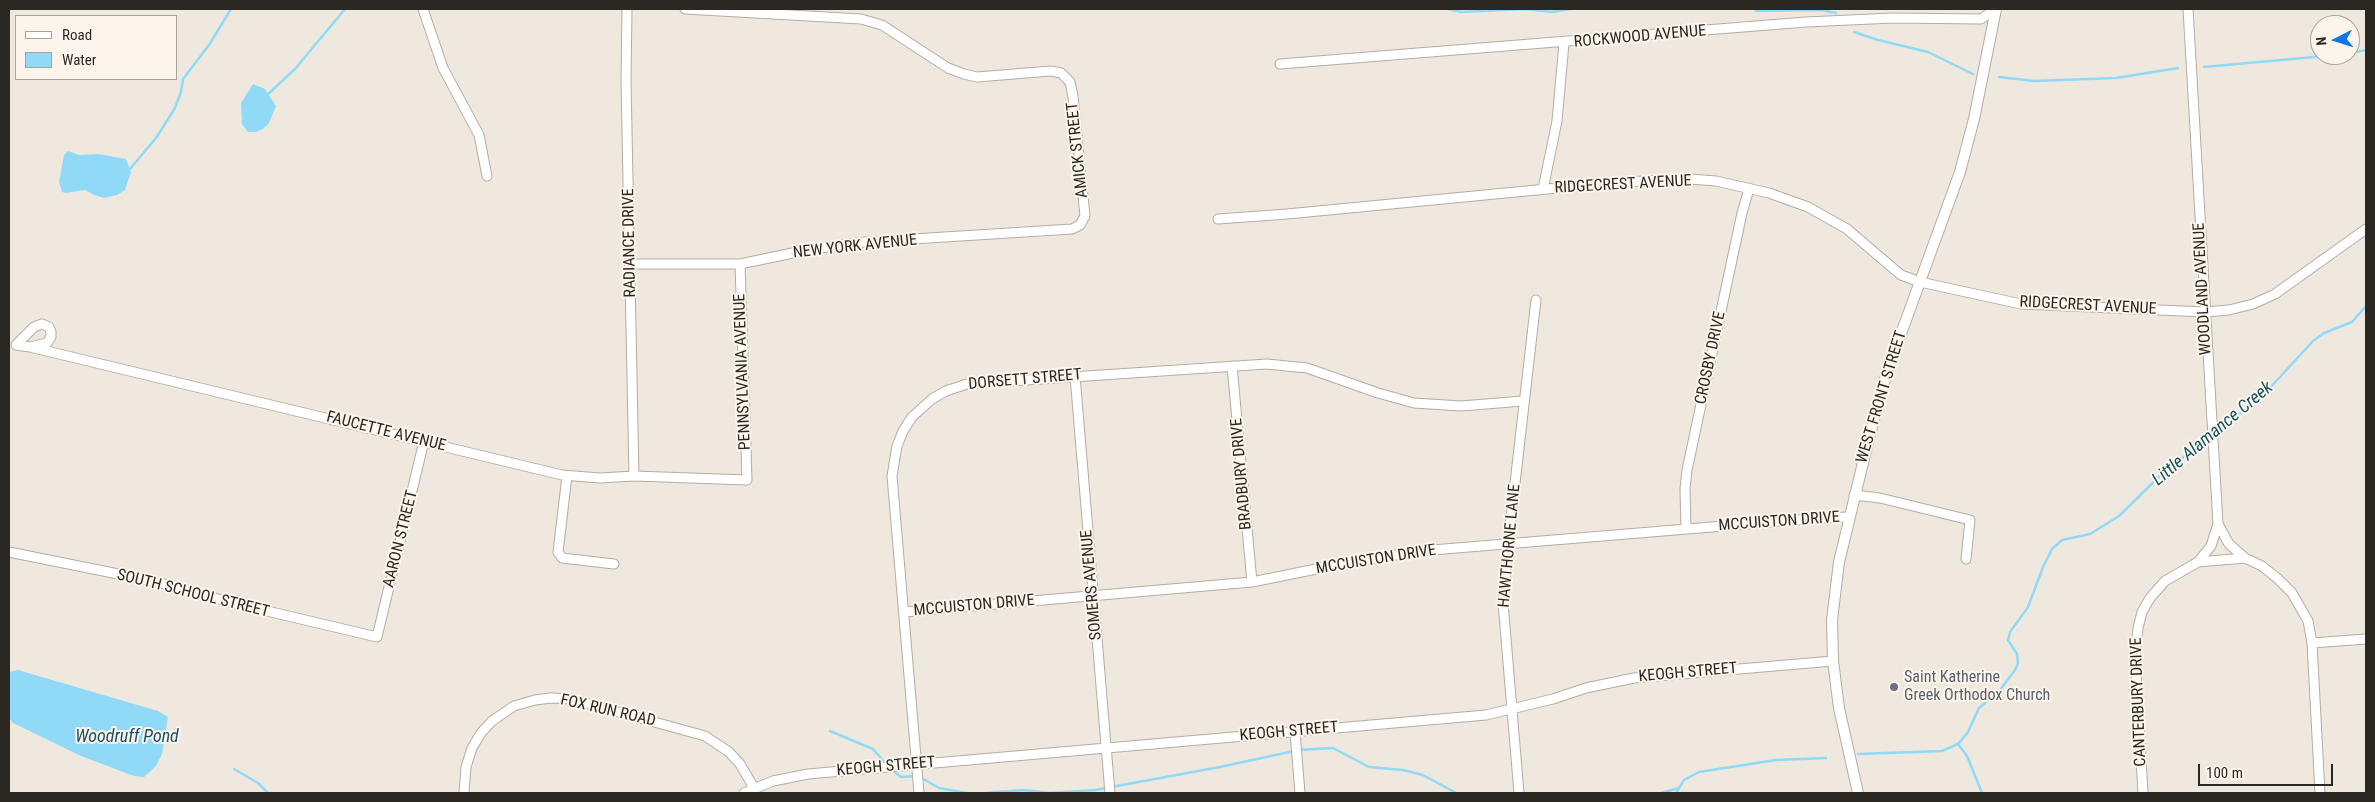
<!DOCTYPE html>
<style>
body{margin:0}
#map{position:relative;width:2375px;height:802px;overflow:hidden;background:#efe8de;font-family:"Roboto Condensed",sans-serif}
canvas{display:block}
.frame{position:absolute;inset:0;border:10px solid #2b2824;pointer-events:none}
.legend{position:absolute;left:15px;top:15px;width:162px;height:65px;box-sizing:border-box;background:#fdf5eb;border:1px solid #a9a39b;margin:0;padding:6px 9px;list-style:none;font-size:15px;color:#2b2824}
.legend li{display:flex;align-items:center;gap:10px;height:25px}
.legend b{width:25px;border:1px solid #a9a39b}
.north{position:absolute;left:2310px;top:15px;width:50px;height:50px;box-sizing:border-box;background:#fdf5eb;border:1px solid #a9a39b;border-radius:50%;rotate:265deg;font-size:14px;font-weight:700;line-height:20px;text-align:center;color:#2b2824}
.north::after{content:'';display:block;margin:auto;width:18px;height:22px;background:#1177e0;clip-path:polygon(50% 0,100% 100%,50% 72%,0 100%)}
.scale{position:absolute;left:2198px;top:764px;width:135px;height:22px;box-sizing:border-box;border:2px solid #2b2824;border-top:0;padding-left:6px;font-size:15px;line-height:18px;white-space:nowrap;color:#2b2824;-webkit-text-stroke:4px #fdf5eb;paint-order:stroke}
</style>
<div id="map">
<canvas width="2375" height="802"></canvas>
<div class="frame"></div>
<ul class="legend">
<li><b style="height:6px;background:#fff"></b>Road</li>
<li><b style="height:14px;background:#90daf8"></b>Water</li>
</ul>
<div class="north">N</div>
<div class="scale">100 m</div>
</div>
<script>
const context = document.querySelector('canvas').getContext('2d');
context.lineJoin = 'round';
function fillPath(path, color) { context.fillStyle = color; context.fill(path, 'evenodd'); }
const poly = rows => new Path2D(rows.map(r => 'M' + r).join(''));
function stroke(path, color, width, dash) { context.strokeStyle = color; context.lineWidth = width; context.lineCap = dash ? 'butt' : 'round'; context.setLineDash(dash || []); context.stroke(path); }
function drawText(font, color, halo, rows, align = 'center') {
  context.font = font + ' "Roboto Condensed",sans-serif'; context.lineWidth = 4; context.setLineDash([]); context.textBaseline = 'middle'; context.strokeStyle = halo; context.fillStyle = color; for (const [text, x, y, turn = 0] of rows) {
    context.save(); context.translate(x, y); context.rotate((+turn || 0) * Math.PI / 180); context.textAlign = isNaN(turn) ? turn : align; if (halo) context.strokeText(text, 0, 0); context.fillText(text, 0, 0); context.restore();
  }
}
fillPath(poly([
 [253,84,265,89,276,106,269,123,263,129,256,132,248,132,242,124,241,103],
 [68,151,79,155,98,154,126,159,131,172,125,190,117,195,104,198,94,195,85,190,66,193,62,192,59,182,64,155],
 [18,670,158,711,168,717,162,754,156,766,144,777,134,776,81,756,13,723,9,718,9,672]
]), '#90daf8');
stroke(poly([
 [1448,9,1461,12,1525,9,1552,12,1570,9],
 [1755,9,1756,11,1821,10,1836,13],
 [1854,32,1878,40,1928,52,1973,74],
 [2350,53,2366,50],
 [2204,67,2336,55],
 [1999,77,2034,81,2116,78,2178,68],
 [267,95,295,69,345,9],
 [129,170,156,138,175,108,181,92,183,79,209,45,231,9],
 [2215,434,2268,390,2313,341,2324,333,2352,322,2366,306],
 [830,731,873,749,887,765],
 [1958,744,1967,756,1982,793],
 [1299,750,1333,748,1369,767,1403,770,1423,775,1456,793],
 [1858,754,1942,751,1958,744,1968,732,1979,708,2000,690,2015,670,2018,663,2017,654,2008,640,2010,632,2028,607,2043,567,2052,549,2062,540,2090,534,2119,516,2173,463,2200,448,2210,437],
 [234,769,258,783,268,793],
 [891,769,901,777,915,776],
 [920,777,939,788,967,793],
 [985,793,1024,790,1050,793,1095,790,1220,767,1294,751],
 [1661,793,1679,788],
 [1676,793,1684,780,1699,772,1776,760,1826,758]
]), '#90daf8', 2.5);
const minor = poly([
 [423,9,443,68,479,135,487,176],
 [627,9,626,81,634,476],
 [2188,9,2218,524,2229,544,2245,558,2262,566,2277,578,2292,593,2308,621,2312,643,2320,793],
 [1280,64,1806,22,1893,18,1981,19,1996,9],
 [1543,189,1557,121,1564,43],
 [1218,219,1287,214,1620,182,1689,179,1716,181,1769,193,1808,207,1847,229,1901,275,1920,282,2021,304,2205,312,2229,310,2253,304,2275,294,2366,229],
 [631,264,740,264,812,249,865,242,1072,229,1080,225,1085,216,1073,96,1070,82,1061,73,1051,71,977,77,964,74,948,68,882,25,861,19,685,9],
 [42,324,49,327,51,332,51,337,47,343,30,347,16,345,34,327,42,324],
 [30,347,562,475,600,478,634,476,747,480,740,264],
 [1232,366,1252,582],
 [1075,376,1110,793],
 [567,476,558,552,562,558,614,564],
 [1854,495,1880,498,1970,520,1966,559],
 [1686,529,1685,489,1687,470,1742,213,1749,189],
 [9,552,153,581,229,602,377,637,424,441],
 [2198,562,2245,558],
 [904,612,1252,582,1346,563,1420,551,1821,518,1849,517],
 [2312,643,2366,639],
 [1295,732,1300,793],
 [464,793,466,767,472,748,481,733,492,721,514,706,535,700,551,698,571,699,705,736,729,752,740,764,754,788],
 [744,793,773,781,808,774,1486,715,1553,699,1586,688,1634,678,1833,661],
 [919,793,892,476,897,446,903,431,912,417,932,399,946,391,967,384,1267,364,1307,368,1378,393,1414,403,1461,406,1523,401],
 [1519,793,1503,603,1508,544,1536,300],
 [2143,793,2135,655,2138,628,2142,612,2150,598,2165,581,2198,562,2211,546,2218,524]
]);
const tertiary = poly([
 [1858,793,1839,708,1833,661,1832,620,1839,562,1869,438,1887,372,1960,172,1974,119,1996,9]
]);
stroke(minor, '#b3ada3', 11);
stroke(tertiary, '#b3ada3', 12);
stroke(minor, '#fff', 9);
stroke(tertiary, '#fff', 10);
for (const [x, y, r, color] of [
 [1894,687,5,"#6b7280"]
]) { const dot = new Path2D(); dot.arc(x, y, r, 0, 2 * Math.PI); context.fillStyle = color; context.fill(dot); stroke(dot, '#fdf5eb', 2); }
drawText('16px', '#2b2824', '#fdf5eb', [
 ["ROCKWOOD AVENUE",1640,37,-5],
 ["AMICK STREET",1078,150,-96],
 ["RIDGECREST AVENUE",1623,185,-3],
 ["RADIANCE DRIVE",630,243,-91],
 ["NEW YORK AVENUE",855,247,-6],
 ["WOODLAND AVENUE",2203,289,-93],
 ["RIDGECREST AVENUE",2088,306,3],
 ["CROSBY DRIVE",1711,358,-78],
 ["PENNSYLVANIA AVENUE",743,372,-92],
 ["DORSETT STREET",1025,380,-5],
 ["WEST FRONT STREET",1882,397,-73],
 ["FAUCETTE AVENUE",386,432,14],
 ["BRADBURY DRIVE",1242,474,-95],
 ["MCCUISTON DRIVE",1779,522,-4],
 ["AARON STREET",401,539,-76],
 ["HAWTHORNE LANE",1510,546,-85],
 ["MCCUISTON DRIVE",1376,560,-9],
 ["SOMERS AVENUE",1092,585,-95],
 ["SOUTH SCHOOL STREET",193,594,14],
 ["MCCUISTON DRIVE",974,606,-5],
 ["KEOGH STREET",1688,673,-5],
 ["CANTERBURY DRIVE",2139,702,-92],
 ["FOX RUN ROAD",608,711,13],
 ["KEOGH STREET",1289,732,-5],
 ["KEOGH STREET",886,767,-5]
]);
drawText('16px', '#5b616d', '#fdf5eb', [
 ["Saint Katherine",1904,678],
 ["Greek Orthodox Church",1904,696]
], 'left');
drawText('italic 18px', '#155266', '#fdf5eb', [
 ["Little Alamance Creek",2213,434,-40],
 ["Woodruff Pond",127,737]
]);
</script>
